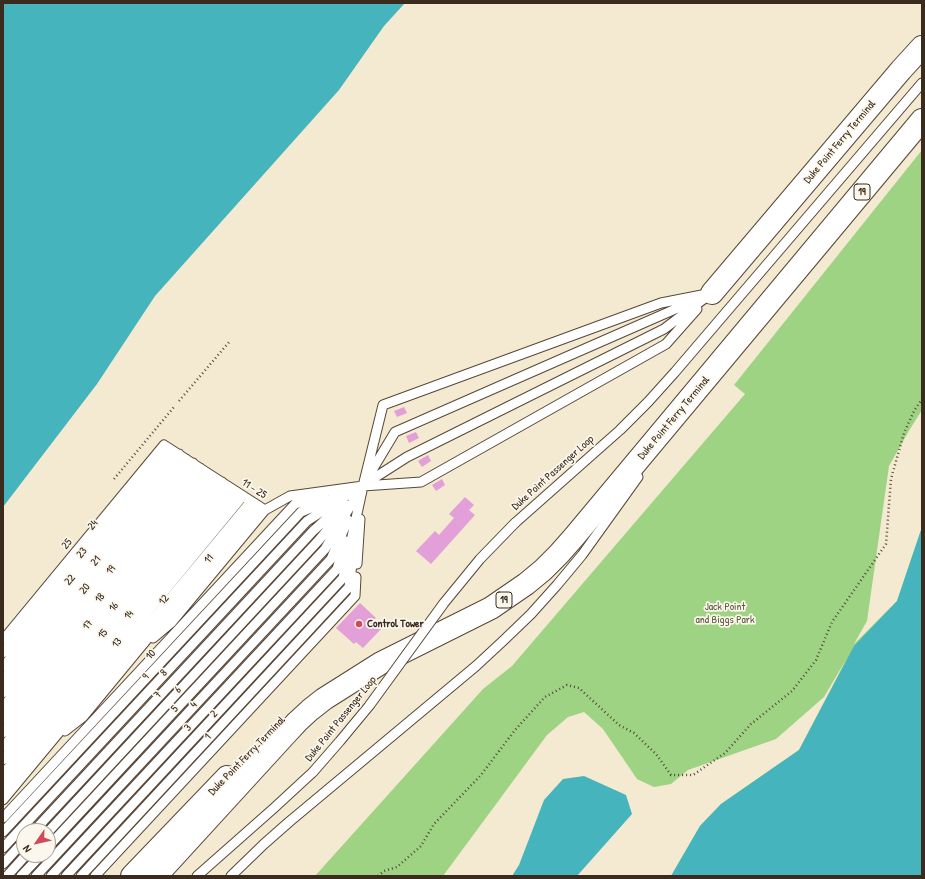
<!DOCTYPE html>
<style>
body{margin:0}
#map{position:relative;width:925px;height:879px;overflow:hidden;background:#f4e9d1;font-family:"Patrick Hand",sans-serif}
canvas{display:block}
.frame{position:absolute;inset:0;border:4px solid #3b2a1e;pointer-events:none}
.north{position:absolute;left:16px;top:823px;width:40px;height:40px;box-sizing:border-box;background:#fbf7ec;border:1px solid #aea59a;border-radius:50%;rotate:236deg;font-size:11px;font-weight:700;line-height:16px;text-align:center;color:#3b2a1e}
.north::after{content:'';display:block;margin:auto;width:14px;height:18px;background:#d1495b;clip-path:polygon(50% 0,100% 100%,50% 72%,0 100%)}
</style>
<div id="map">
<canvas width="925" height="879"></canvas>
<div class="frame"></div>
<div class="north">N</div>
</div>
<script>
const context = document.querySelector('canvas').getContext('2d');
context.lineJoin = 'round';
function fillPath(path, color) { context.fillStyle = color; context.fill(path, 'evenodd'); }
const poly = rows => new Path2D(rows.map(r => 'M' + r).join(''));
function stroke(path, color, width, dash) { context.strokeStyle = color; context.lineWidth = width; context.lineCap = dash ? 'butt' : 'round'; context.setLineDash(dash || []); context.stroke(path); }
function drawText(font, color, halo, rows, align = 'center') {
  context.font = font + ' "Patrick Hand",sans-serif'; context.lineWidth = 3.5; context.setLineDash([]); context.textBaseline = 'middle'; context.strokeStyle = halo; context.fillStyle = color; for (const [text, x, y, turn = 0] of rows) {
    context.save(); context.translate(x, y); context.rotate((+turn || 0) * Math.PI / 180); context.textAlign = isNaN(turn) ? turn : align; if (halo) context.strokeText(text, 0, 0); context.fillText(text, 0, 0); context.restore();
  }
}
fillPath(poly([
 [922,150,922,410,910,429,889,466,867,621,854,644,897,601,922,527,922,876,671,876,700,826,721,804,799,750,847,658,824,697,776,739,688,770,671,784,654,787,637,779,603,729,584,712,568,717,547,735,443,876,315,876,483,689,512,666,745,394,734,385]
]), '#9ed384');
fillPath(poly([
 [3,3,405,3,384,26,339,90,155,296,97,384,3,507],
 [922,527,922,876,671,876,700,826,721,804,799,750,854,646,897,601],
 [584,776,626,795,632,814,577,876,512,876,519,865,544,800,563,779]
]), '#45b4bc');
fillPath(poly([
 [404,407,407,413,397,417,394,411],
 [416,432,419,438,409,443,406,436],
 [428,455,431,461,422,467,418,461],
 [442,479,445,485,436,491,432,485],
 [465,497,474,505,469,510,475,515,431,564,416,551,435,531,439,535,454,518,449,514],
 [360,603,376,618,373,620,382,628,363,648,356,642,354,644,336,628]
]), '#e39fd7');
const service = poly([
 [368,477,395,432,696,300],
 [515,523,620,430,648,402,675,372,922,83],
 [357,564,360,519],
 [153,638,172,622,265,510],
 [3,640,164,445,265,510,290,496,363,486,421,482,666,344,697,309],
 [3,653,171,450],
 [3,667,179,454],
 [3,680,186,459],
 [3,693,193,463],
 [3,707,200,468],
 [3,720,207,473],
 [65,731,83,717,257,506],
 [3,733,214,478],
 [3,747,222,482],
 [3,760,229,487],
 [3,774,236,492],
 [3,787,243,496],
 [3,800,251,501],
 [3,818,295,504,324,496],
 [34,831,313,531,344,503],
 [3,832,301,512,339,496],
 [48,832,319,540,342,512],
 [48,847,325,549,358,493],
 [3,848,307,521,407,457,664,329,709,295],
 [3,864,24,841],
 [7,876,26,855],
 [21,876,41,855],
 [36,876,331,559,348,520],
 [51,876,337,569,346,541],
 [66,876,343,578,363,486,383,405,661,303,712,293],
 [81,876,349,587,353,557],
 [95,876,355,596,356,577],
 [197,876,274,808,313,772],
 [231,876,264,844,289,822,476,666,504,640,531,614,557,585,582,555,638,477]
]);
const trunk = poly([
 [712,293,901,70,922,47],
 [132,876,227,777],
 [156,876,285,735,297,722,310,710,324,699,381,663,491,608,526,584,543,570,559,554,574,537,922,120]
]);
stroke(service, '#574739', 11);
stroke(trunk, '#574739', 24);
stroke(poly([
 [179,401,230,341],
 [114,479,174,407],
 [378,876,384,871,397,867,421,846,434,824,481,775,515,730,545,697,567,685,579,688,619,725,634,733,656,754,671,775,693,775,725,753,751,724,792,691,816,660,832,622,886,544,891,479,904,433,914,411,922,399]
]), '#574739', 2.5, [1, 3]);
stroke(service, '#fff', 9);
stroke(trunk, '#fff', 22);
const serviceBridge = poly([
 [313,772,340,741,369,706,444,603,480,559,515,523]
]);
stroke(serviceBridge, '#574739', 11, []);
stroke(serviceBridge, '#fff', 9);
for (const [x, y, r, color] of [
 [359,624,4,"#d1495b"]
]) { const dot = new Path2D(); dot.arc(x, y, r, 0, 2 * Math.PI); context.fillStyle = color; context.fill(dot); stroke(dot, '#fbf7ec', 1.5); }
for (const [x, y, w] of [
 [862,192,16],
 [504,600,16]
]) { const box = new Path2D(); box.roundRect(x - w / 2, y - 8, w, 16, 3); context.fillStyle = '#fbf7ec'; context.fill(box); stroke(box, '#3b2a1e', 1); }
drawText('bold 10px', '#3b2a1e', null, [
 ["19",862,192],
 ["19",504,600]
]);
drawText('11px', '#3b2a1e', '#fbf7ec', [
 ["Duke Point Ferry Terminal",840,142,-50],
 ["Duke Point Ferry Terminal",674,418,-50],
 ["Duke Point Passenger Loop",553,473,-42],
 ["11 - 25",254,489,33],
 ["24",93,525,-50],
 ["25",67,544,-51],
 ["23",82,553,-50],
 ["11",209,559,-50],
 ["21",96,561,-50],
 ["19",111,570,-50],
 ["22",70,580,-50],
 ["20",85,589,-50],
 ["18",100,598,-50],
 ["12",164,600,-50],
 ["16",114,607,-50],
 ["14",129,615,-50],
 ["17",88,625,-50],
 ["15",103,634,-50],
 ["13",117,643,-50],
 ["10",151,655,-47],
 ["8",164,673,-47],
 ["9",146,677,-47],
 ["6",178,690,-47],
 ["7",158,695,-47],
 ["4",194,705,-47],
 ["5",175,709,-47],
 ["2",214,714,-47],
 ["Duke Point Passenger Loop",341,719,-51],
 ["3",188,728,-47],
 ["1",208,737,-47],
 ["Duke Point Ferry Terminal",247,756,-46]
]);
drawText('11px', '#545438', '#fbf7ec', [
 ["Jack Point",725,607],
 ["and Biggs Park",725,620]
]);
drawText('bold 11px', '#3b2a1e', '#fbf7ec', [
 ["Control Tower",367,624]
], 'left');
</script>
